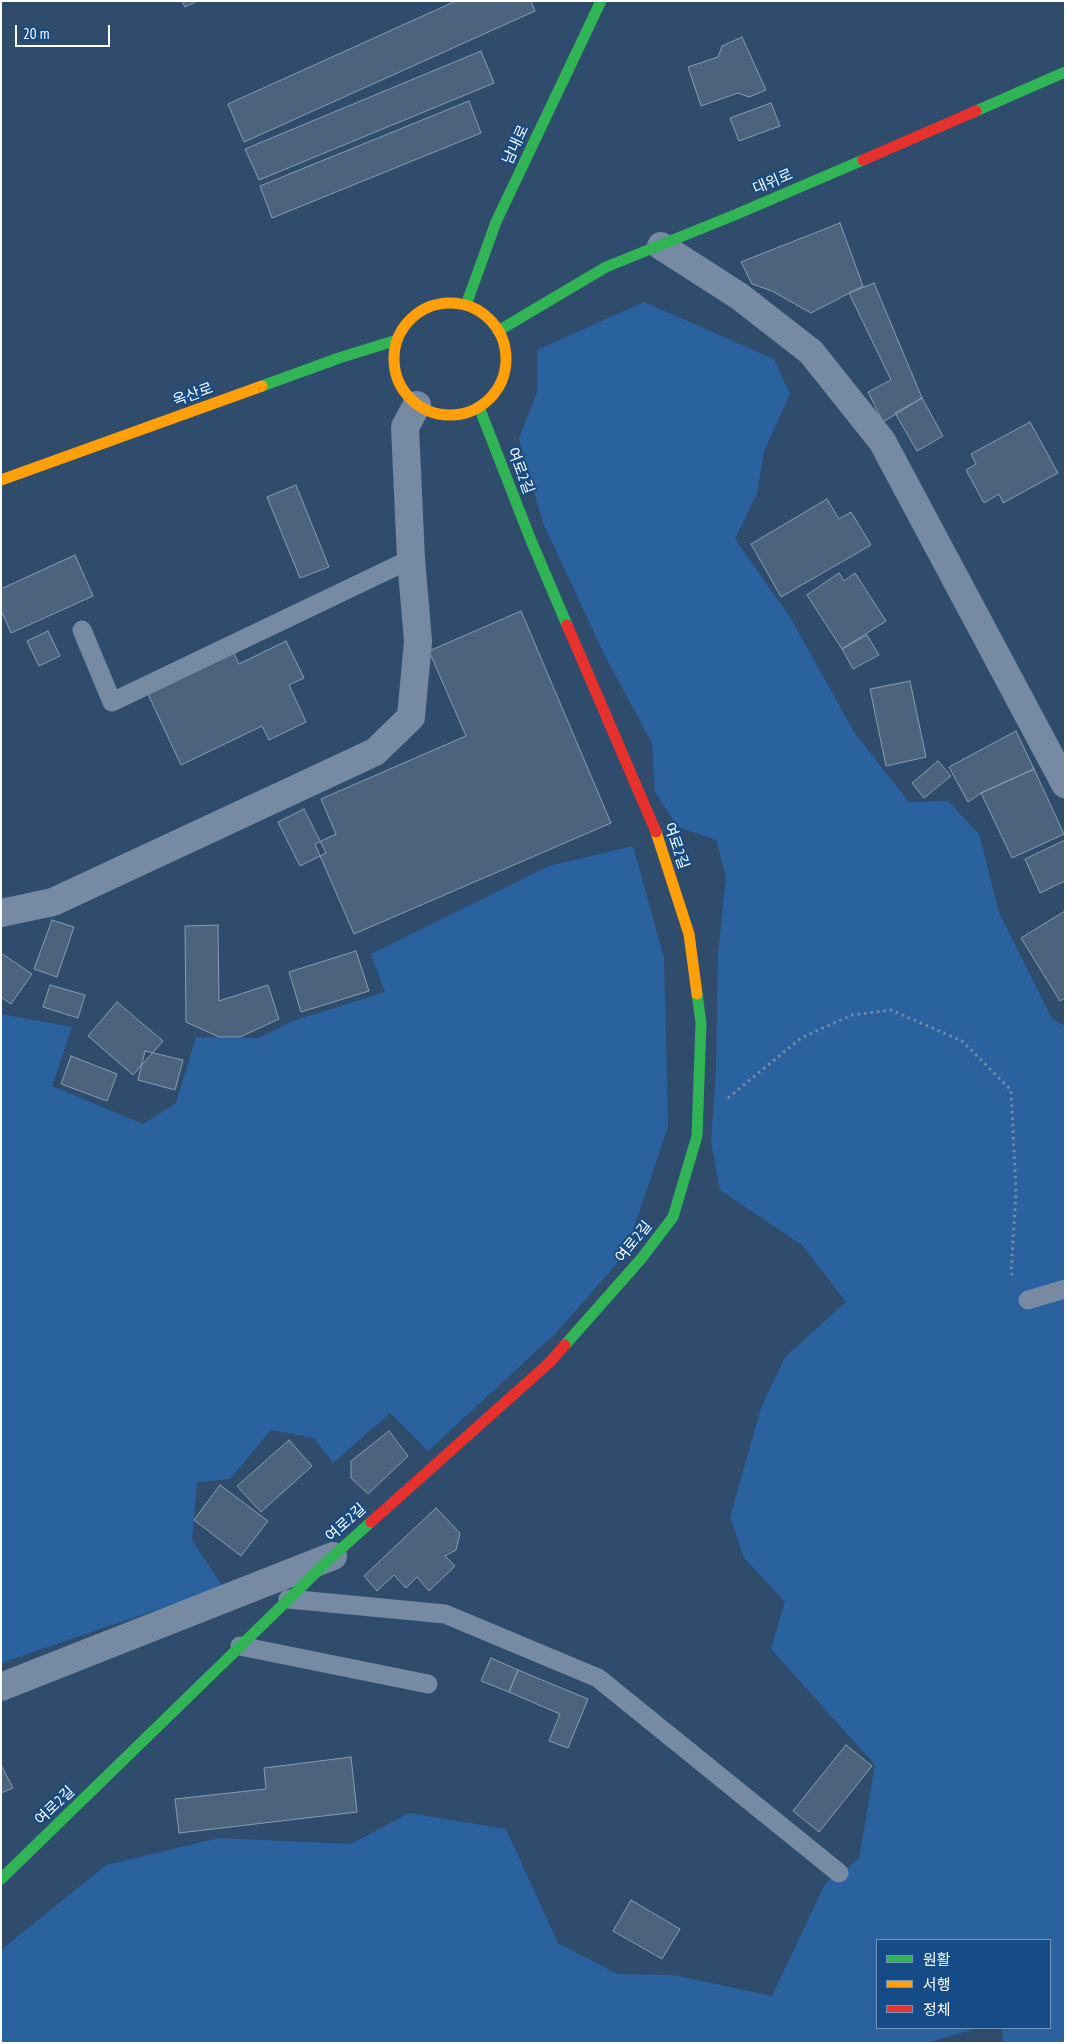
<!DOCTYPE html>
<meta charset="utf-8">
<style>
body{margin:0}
#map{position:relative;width:1066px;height:2044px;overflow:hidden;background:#2f4c6d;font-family:"PT Sans Narrow","Noto Sans KR",sans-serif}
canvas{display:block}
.frame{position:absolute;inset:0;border:2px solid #fff;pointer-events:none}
.legend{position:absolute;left:876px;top:1939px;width:175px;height:90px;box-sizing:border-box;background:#154b87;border:1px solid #7393b7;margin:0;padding:6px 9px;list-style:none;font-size:15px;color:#fff}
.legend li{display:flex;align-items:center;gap:10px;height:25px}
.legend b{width:25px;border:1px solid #7393b7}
.scale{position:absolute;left:15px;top:25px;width:95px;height:22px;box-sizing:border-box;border:2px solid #fff;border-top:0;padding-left:6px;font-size:15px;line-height:18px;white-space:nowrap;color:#fff;-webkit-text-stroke:4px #154b87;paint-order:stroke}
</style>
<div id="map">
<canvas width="1066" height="2044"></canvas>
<div class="frame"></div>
<ul class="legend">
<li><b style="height:6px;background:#30b455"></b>원활</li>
<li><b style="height:6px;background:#ff9f0a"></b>서행</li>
<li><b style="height:6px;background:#e5322d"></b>정체</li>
</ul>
<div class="scale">20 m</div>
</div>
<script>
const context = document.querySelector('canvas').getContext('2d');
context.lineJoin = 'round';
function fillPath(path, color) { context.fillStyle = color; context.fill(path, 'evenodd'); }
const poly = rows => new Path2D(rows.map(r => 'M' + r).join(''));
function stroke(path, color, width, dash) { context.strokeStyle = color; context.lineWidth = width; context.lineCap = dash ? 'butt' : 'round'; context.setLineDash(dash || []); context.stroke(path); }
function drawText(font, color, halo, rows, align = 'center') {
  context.font = font + ' "PT Sans Narrow","Noto Sans KR",sans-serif'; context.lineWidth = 4; context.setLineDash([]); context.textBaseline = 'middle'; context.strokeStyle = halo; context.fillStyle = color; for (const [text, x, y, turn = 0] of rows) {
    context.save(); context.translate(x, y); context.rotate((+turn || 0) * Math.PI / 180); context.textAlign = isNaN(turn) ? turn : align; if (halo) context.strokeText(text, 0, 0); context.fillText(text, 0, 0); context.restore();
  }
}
fillPath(poly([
 [644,302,774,359,790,394,764,451,757,493,735,539,790,617,854,732,909,802,948,801,979,834,999,913,1052,1019,1065,1026,1065,2043,1003,2043,1002,2028,1050,2028,1050,1940,877,1940,877,2028,977,2028,927,2043,1,2043,1,1950,106,1865,219,1838,351,1844,409,1813,506,1829,558,1943,617,1974,673,1975,772,1996,825,1884,859,1859,875,1765,771,1649,785,1602,744,1558,730,1517,761,1408,785,1357,846,1302,802,1245,720,1190,711,1142,716,1070,718,955,726,876,716,840,678,827,655,792,652,743,607,660,543,523,519,439,537,392,537,350],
 [633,846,664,958,668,1126,625,1254,557,1332,428,1451,390,1413,333,1463,314,1438,271,1430,230,1479,197,1482,192,1540,223,1587,1,1663,1,1014,72,1027,52,1086,143,1124,176,1103,196,1037,259,1038,293,1021,385,992,371,954,549,866]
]), '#29629e');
const building = poly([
 [182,1,197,1,185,7,182,1],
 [456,1,531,1,535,11,244,142,228,104,456,1],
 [742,37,766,90,749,97,738,93,701,106,688,67,718,57,722,46,742,37],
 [481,51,494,83,259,180,245,149,481,51],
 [469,101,481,133,272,218,260,186,469,101],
 [771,103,780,126,739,141,730,118,771,103],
 [840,223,863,286,811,313,772,291,752,284,741,262,840,223],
 [874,283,922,398,883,422,868,392,891,380,849,293,874,283],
 [922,398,943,436,917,451,895,413,922,398],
 [1030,422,1058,473,1003,503,999,494,984,503,966,470,976,464,971,454,1030,422],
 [296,485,329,567,300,578,267,497,296,485],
 [827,499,839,519,851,512,871,545,781,597,751,544,827,499],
 [75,555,93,596,11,633,1,610,1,589,75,555],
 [839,573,844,581,855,573,886,621,842,649,807,595,839,573],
 [521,611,611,823,354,934,315,844,336,834,321,799,466,736,429,651,521,611],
 [48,631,60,656,39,666,27,641,48,631],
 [867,635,879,655,853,669,842,649,867,635],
 [286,641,304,678,289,685,306,722,269,740,262,726,181,765,147,692,233,651,239,664,286,641],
 [910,681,926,757,886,766,870,689,910,681],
 [1016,731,1034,769,981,793,968,802,949,767,1016,731],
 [938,761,951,776,924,798,912,783,938,761],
 [1034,769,1064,834,1012,858,981,793,1034,769],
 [304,809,326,853,300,866,278,822,304,809],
 [1065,840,1065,881,1040,893,1025,859,1065,840],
 [1065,911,1065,998,1060,1001,1021,938,1065,911],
 [52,920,74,927,57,977,34,969,52,920],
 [218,925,219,1001,268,985,279,1019,240,1037,219,1037,186,1022,185,926,218,925],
 [356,951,369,991,301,1012,289,972,356,951],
 [1,953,32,974,11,1004,1,997,1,953],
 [50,985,85,995,78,1018,43,1007,50,985],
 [117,1002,163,1041,133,1075,88,1036,117,1002],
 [145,1051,183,1060,175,1090,138,1080,145,1051],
 [71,1056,117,1074,107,1101,61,1084,71,1056],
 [389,1431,408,1456,368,1494,351,1478,351,1461,389,1431],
 [289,1440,312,1466,261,1512,237,1486,289,1440],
 [220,1485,268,1521,241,1556,194,1520,220,1485],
 [436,1508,460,1533,456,1550,445,1556,455,1566,429,1591,417,1577,406,1588,394,1575,377,1591,364,1576,436,1508],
 [491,1658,518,1670,509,1692,481,1681,491,1658],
 [518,1670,588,1699,568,1748,549,1741,560,1714,509,1692,518,1670],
 [846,1745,872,1766,819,1832,793,1811,846,1745],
 [351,1757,357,1812,179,1833,175,1799,266,1789,264,1768,351,1757],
 [1,1765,13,1788,1,1793,1,1765],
 [631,1900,680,1929,662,1959,613,1931,631,1900]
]);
fillPath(building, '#4c637e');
stroke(building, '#8a9cb1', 1);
stroke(poly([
 [728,1098,801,1038,852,1015,891,1010,962,1041,1011,1090,1016,1192,1011,1273,1014,1278]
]), '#768ba3', 3, [2.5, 4]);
stroke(poly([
 [82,630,112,702,411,559],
 [1028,1300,1065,1289],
 [288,1599,445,1614,598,1678,839,1873],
 [240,1646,428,1684]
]), '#768ba3', 19);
stroke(poly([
 [661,246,739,296,811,352,882,441,1065,784],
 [1,913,53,902,375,752,411,717,418,641,411,559,405,427,417,405],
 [1,1687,333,1556]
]), '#768ba3', 28);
stroke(poly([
 [976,111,1065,72],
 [466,305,496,222,601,1],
 [498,331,606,267,737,214,863,160],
 [262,386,339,358,397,340],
 [479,407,530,538,567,625],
 [565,1345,641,1259,673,1217,697,1136,701,1023,697,994],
 [1,1879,333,1556,371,1522]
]), '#30b455', 11);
stroke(poly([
 '394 359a56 56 0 1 1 112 0a56 56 0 1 1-112 0Z',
 [1,480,262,386],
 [656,832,689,934,697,994]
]), '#ff9f0a', 11);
stroke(poly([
 [863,160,976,111],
 [567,625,656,832],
 [371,1522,549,1363,565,1345]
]), '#e5322d', 11);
drawText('15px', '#fff', '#154b87', [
 ["남내로",516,145,-65],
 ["대위로",773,182,-23],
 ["옥산로",193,395,-20],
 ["여로2길",520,471,69],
 ["여로2길",676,846,71],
 ["여로2길",634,1242,-51],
 ["여로2길",346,1523,-42],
 ["여로2길",55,1806,-44]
]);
</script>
